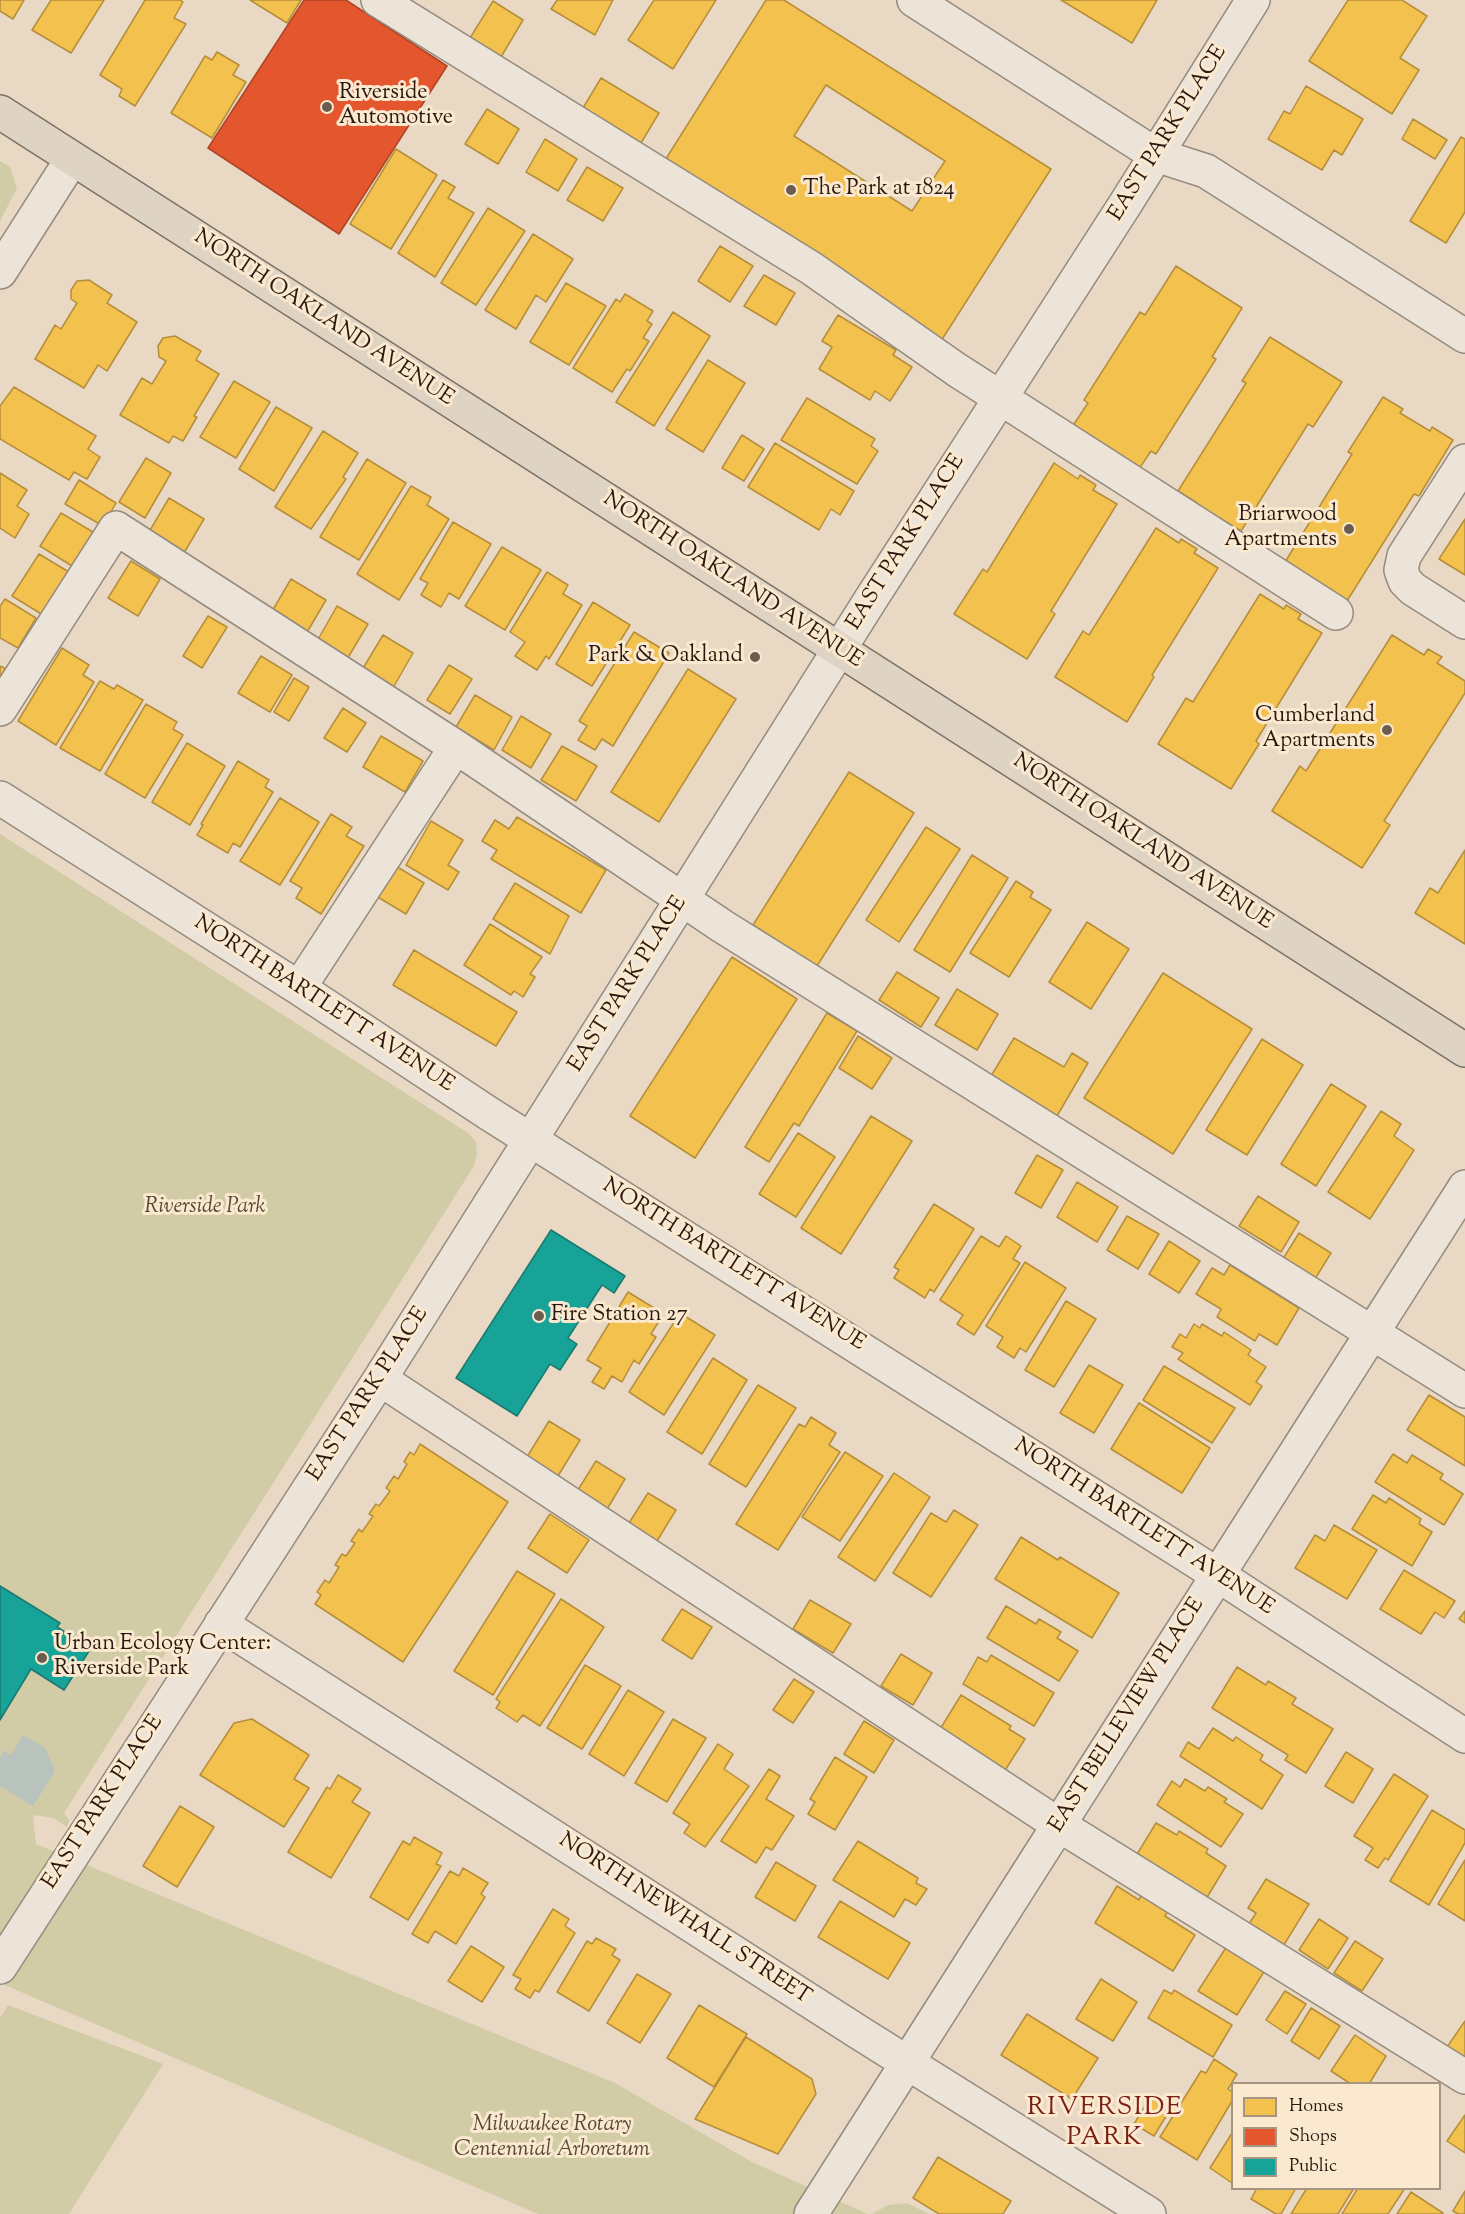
<!DOCTYPE html>
<style>
body{margin:0}
#map{position:relative;width:1465px;height:2214px;overflow:hidden;background:#e9d9c4;font-family:"Sorts Mill Goudy",serif}
canvas{display:block}
.legend{position:absolute;left:1231px;top:2082px;width:210px;height:108px;box-sizing:border-box;background:#fae8cf;border:2px solid #a69582;margin:0;padding:8px 10px;list-style:none;font-size:18px;color:#29180f}
.legend li{display:flex;align-items:center;gap:12px;height:30px}
.legend b{width:30px;border:2px solid #a69582}
</style>
<div id="map">
<canvas width="1465" height="2214"></canvas>
<ul class="legend">
<li><b style="height:16px;background:#f2c14e"></b>Homes</li>
<li><b style="height:16px;background:#e4572e"></b>Shops</li>
<li><b style="height:16px;background:#17a398"></b>Public</li>
</ul>
</div>
<script>
const context = document.querySelector('canvas').getContext('2d');
context.lineJoin = 'round';
function fillPath(path, color) { context.fillStyle = color; context.fill(path, 'evenodd'); }
const poly = rows => new Path2D(rows.map(r => 'M' + r).join(''));
function stroke(path, color, width, dash) { context.strokeStyle = color; context.lineWidth = width; context.lineCap = dash ? 'butt' : 'round'; context.setLineDash(dash || []); context.stroke(path); }
function drawText(font, color, halo, rows, align = 'center') {
  context.font = font + ' "Sorts Mill Goudy",serif'; context.lineWidth = 6; context.setLineDash([]); context.textBaseline = 'middle'; context.strokeStyle = halo; context.fillStyle = color; for (const [text, x, y, turn = 0] of rows) {
    context.save(); context.translate(x, y); context.rotate((+turn || 0) * Math.PI / 180); context.textAlign = isNaN(turn) ? turn : align; if (halo) context.strokeText(text, 0, 0); context.fillText(text, 0, 0); context.restore();
  }
}
fillPath(poly([
 [0,161,10,167,17,188,0,221],
 [0,834,468,1133,476,1142,477,1155,474,1166,64,1813,69,1820,67,1827,53,1818,33,1815,36,1844,615,2083,752,2162,868,2214,538,2214,0,1983],
 [8,2005,163,2064,69,2214,0,2214,0,2018],
 [907,2203,929,2214,872,2214,888,2205]
]), '#d1cba6');
fillPath(poly([
 [23,1735,45,1748,55,1771,33,1806,0,1786,0,1758,4,1751,11,1755]
]), '#b7c3bc');
const homes = poly([
 [0,0,24,0,13,19,0,11,0,0],
 [51,0,104,0,71,53,32,30,51,0],
 [145,0,180,0,183,2,174,18,186,24,135,106,119,96,122,89,100,75,145,0],
 [250,0,301,0,287,23,250,0],
 [557,0,613,0,595,35,551,9,557,0],
 [654,0,716,0,673,69,628,40,654,0],
 [766,0,784,0,1051,169,941,341,662,165,766,0],
 [826,85,945,161,912,211,794,136,826,85],
 [1061,0,1157,0,1132,43,1061,0],
 [1348,0,1402,0,1427,16,1400,58,1419,70,1392,114,1309,61,1348,0],
 [493,1,523,20,501,57,470,38,493,1],
 [217,52,239,65,233,75,246,82,212,138,171,113,205,56,212,60,217,52],
 [601,78,659,113,641,143,583,108,601,78],
 [1306,86,1363,119,1342,155,1334,150,1322,170,1268,139,1284,111,1290,114,1306,86],
 [487,109,519,129,498,164,465,144,487,109],
 [1413,119,1447,140,1435,159,1402,139,1413,119],
 [1461,137,1465,139,1465,212,1446,243,1410,221,1461,137],
 [545,139,577,159,558,191,526,172,545,139],
 [396,149,437,175,391,249,350,224,396,149],
 [587,167,623,188,603,221,567,200,587,167],
 [443,180,455,187,448,198,474,213,435,277,398,253,443,180],
 [488,208,525,231,476,305,441,283,488,208],
 [533,234,573,259,546,302,536,295,516,329,485,310,533,234],
 [720,246,753,266,730,302,698,281,720,246],
 [1176,266,1242,308,1212,357,1216,359,1156,454,1151,451,1139,469,1072,427,1088,403,1084,400,1140,312,1145,315,1176,266],
 [764,275,795,293,776,325,744,306,764,275],
 [89,280,112,295,107,303,137,322,107,371,98,365,84,388,35,359,55,325,61,329,77,303,71,299,71,290,77,281,89,280],
 [566,283,606,306,569,365,530,342,566,283],
 [625,294,653,311,647,321,652,324,643,338,649,341,630,371,627,369,612,392,573,368,616,299,620,302,625,294],
 [673,312,710,336,654,426,616,402,673,312],
 [838,315,896,350,893,355,912,367,890,401,875,391,870,400,819,369,832,347,822,341,838,315],
 [175,336,201,351,196,360,219,374,194,416,197,417,183,441,173,436,169,443,120,415,142,378,152,384,166,361,159,357,158,346,163,338,175,336],
 [1270,337,1342,382,1313,427,1308,424,1241,531,1216,516,1213,519,1194,507,1197,503,1178,491,1246,383,1242,381,1270,337],
 [708,360,745,383,703,452,666,429,708,360],
 [234,381,270,402,236,458,200,437,234,381],
 [14,387,96,436,88,449,100,457,87,479,74,472,69,480,0,439,0,406,14,387],
 [1383,397,1403,409,1400,413,1430,431,1432,427,1453,440,1419,496,1414,494,1347,601,1285,562,1352,454,1348,452,1383,397],
 [807,398,875,439,871,446,878,451,857,484,781,440,807,398],
 [276,407,312,428,274,491,239,469,276,407],
 [323,431,358,453,343,477,346,479,311,529,275,507,323,431],
 [742,435,764,449,744,481,722,468,742,435],
 [775,443,854,491,840,515,831,509,819,530,748,487,775,443],
 [146,458,171,473,145,518,119,502,146,458],
 [367,459,406,483,359,560,320,537,367,459],
 [1054,463,1078,479,1080,475,1096,485,1093,490,1117,504,1051,611,1055,614,1027,659,954,614,983,569,987,572,1054,463],
 [0,473,27,490,17,506,29,514,15,538,0,528,0,473],
 [79,480,116,503,103,526,65,504,79,480],
 [411,486,431,497,427,505,449,519,399,600,357,574,411,486],
 [169,498,204,519,184,553,149,532,169,498],
 [61,513,93,532,72,566,40,546,61,513],
 [1465,519,1465,575,1439,559,1465,519],
 [453,522,491,544,459,599,449,593,441,607,421,595,428,583,420,579,453,522],
 [1156,528,1179,543,1181,539,1197,549,1194,553,1218,568,1152,675,1154,677,1127,722,1055,677,1083,631,1089,635,1156,528],
 [502,547,541,570,505,630,465,606,502,547],
 [39,554,69,572,43,615,12,596,39,554],
 [131,561,160,579,138,616,108,598,131,561],
 [547,572,568,585,563,594,582,605,549,659,546,656,537,670,515,656,525,642,510,632,547,572],
 [291,579,326,600,306,634,271,613,291,579],
 [1260,594,1284,609,1286,605,1301,614,1298,619,1322,633,1256,741,1259,744,1231,789,1158,744,1186,698,1193,702,1260,594],
 [5,599,36,618,18,648,0,638,0,606,5,599],
 [593,602,630,625,592,686,556,664,593,602],
 [337,606,368,624,346,661,316,643,337,606],
 [208,616,227,627,202,668,183,656,208,616],
 [634,632,669,653,613,746,602,739,595,750,578,740,587,726,579,721,634,632],
 [383,635,413,653,393,688,362,670,383,635],
 [1392,635,1424,655,1428,649,1442,657,1437,663,1465,681,1465,693,1384,821,1390,825,1362,868,1272,811,1300,766,1306,771,1392,635],
 [62,648,89,665,83,675,94,682,56,745,18,721,62,648],
 [261,656,292,675,270,712,238,693,261,656],
 [449,665,472,679,450,714,427,700,449,665],
 [0,666,8,670,0,683,0,666],
 [688,669,736,699,659,822,611,792,688,669],
 [294,678,309,687,289,721,274,712,294,678],
 [100,681,114,689,117,685,143,700,100,771,60,748,100,681],
 [475,695,512,717,494,750,456,727,475,695],
 [146,704,177,722,173,729,183,735,145,798,105,774,146,704],
 [343,708,366,723,347,752,324,738,343,708],
 [521,716,551,734,531,768,502,750,521,716],
 [381,736,423,761,405,792,363,767,381,736],
 [187,743,225,766,190,825,152,802,187,743],
 [562,746,597,766,576,801,541,780,562,746],
 [238,761,269,780,265,787,273,792,240,847,233,843,228,853,197,835,203,825,201,824,238,761],
 [849,772,914,813,817,966,753,925,849,772],
 [280,798,319,822,280,885,240,861,280,798],
 [331,814,352,827,346,836,364,846,321,914,296,898,302,888,290,881,331,814],
 [517,817,606,870,581,913,491,859,497,850,482,841,495,820,509,829,517,817],
 [431,821,463,840,448,865,459,872,448,890,406,865,431,821],
 [926,827,960,849,899,942,866,920,926,827],
 [1465,850,1465,944,1415,913,1430,888,1438,893,1465,850],
 [972,855,1008,878,950,972,914,950,972,855],
 [394,865,424,883,406,914,376,896,394,865],
 [1016,881,1033,892,1030,897,1051,910,1009,977,970,953,1016,881],
 [515,883,569,916,550,954,493,919,515,883],
 [1087,922,1129,949,1091,1009,1049,982,1087,922],
 [490,924,542,957,530,974,535,977,523,997,514,991,511,995,464,965,490,924],
 [414,950,517,1012,496,1046,393,985,414,950],
 [732,957,797,999,695,1158,630,1116,732,957],
 [897,972,939,998,921,1027,879,1000,897,972],
 [1163,973,1252,1029,1173,1154,1084,1098,1163,973],
 [957,989,998,1014,977,1050,935,1025,957,989],
 [827,1013,857,1031,799,1126,794,1123,769,1162,745,1147,827,1013],
 [858,1036,892,1058,872,1089,839,1068,858,1036],
 [1014,1038,1064,1067,1072,1053,1088,1063,1054,1121,988,1081,1014,1038],
 [1262,1039,1303,1065,1247,1155,1206,1130,1262,1039],
 [1331,1084,1366,1106,1316,1186,1281,1164,1331,1084],
 [1381,1111,1401,1124,1394,1136,1414,1150,1370,1219,1328,1192,1381,1111],
 [871,1116,912,1141,841,1254,801,1228,871,1116],
 [798,1133,835,1157,796,1217,759,1194,798,1133],
 [1037,1155,1063,1170,1041,1208,1015,1193,1037,1155],
 [1077,1182,1118,1207,1097,1242,1057,1217,1077,1182],
 [1258,1196,1299,1222,1281,1252,1239,1226,1258,1196],
 [934,1204,974,1229,934,1292,930,1289,925,1298,894,1278,899,1270,894,1267,934,1204],
 [1127,1216,1159,1234,1138,1269,1107,1250,1127,1216],
 [1299,1233,1331,1253,1310,1287,1278,1267,1299,1233],
 [981,1236,999,1247,1006,1236,1021,1246,1013,1259,1020,1263,974,1335,957,1324,963,1315,940,1300,981,1236],
 [1169,1241,1200,1261,1179,1293,1149,1274,1169,1241],
 [1025,1262,1066,1288,1026,1352,1020,1348,1014,1358,997,1347,1003,1337,986,1326,1025,1262],
 [1230,1265,1299,1308,1277,1345,1259,1334,1255,1341,1217,1317,1221,1309,1196,1294,1212,1268,1224,1275,1230,1265],
 [628,1292,659,1311,657,1315,661,1318,651,1334,656,1337,639,1364,634,1360,622,1382,612,1376,604,1389,592,1382,601,1368,587,1360,628,1292],
 [1066,1301,1096,1319,1054,1387,1025,1370,1066,1301],
 [680,1313,715,1335,664,1415,629,1392,680,1313],
 [1194,1324,1200,1328,1202,1324,1222,1336,1224,1332,1251,1350,1248,1355,1266,1367,1256,1382,1262,1386,1250,1405,1178,1359,1183,1353,1172,1347,1180,1334,1186,1338,1194,1324],
 [713,1358,747,1380,702,1454,667,1432,713,1358],
 [1089,1365,1123,1385,1094,1433,1060,1413,1089,1365],
 [1164,1366,1235,1408,1212,1443,1143,1400,1164,1366],
 [758,1385,796,1408,746,1487,709,1464,758,1385],
 [1429,1395,1465,1417,1465,1466,1407,1430,1429,1395],
 [1139,1403,1210,1448,1182,1493,1111,1449,1139,1403],
 [811,1417,836,1433,829,1445,840,1452,778,1550,736,1524,799,1424,805,1427,811,1417],
 [549,1421,580,1440,558,1476,527,1457,549,1421],
 [420,1444,508,1502,403,1662,315,1604,321,1595,317,1592,325,1580,329,1583,339,1567,335,1565,342,1554,346,1556,355,1543,351,1541,359,1529,362,1532,373,1516,369,1514,376,1504,379,1506,390,1491,386,1488,394,1476,398,1479,407,1464,404,1462,410,1452,414,1455,420,1444],
 [845,1452,883,1476,840,1541,802,1517,845,1452],
 [1393,1454,1407,1463,1412,1455,1443,1474,1440,1479,1463,1494,1444,1525,1375,1482,1393,1454],
 [596,1461,625,1479,606,1511,576,1493,596,1461],
 [894,1473,930,1497,875,1581,838,1557,894,1473],
 [648,1493,676,1510,657,1541,629,1523,648,1493],
 [1373,1495,1386,1503,1389,1498,1421,1519,1419,1524,1432,1532,1412,1566,1352,1529,1373,1495],
 [954,1510,978,1525,931,1597,893,1573,931,1513,946,1522,954,1510],
 [550,1514,589,1540,567,1573,528,1548,550,1514],
 [1334,1525,1377,1550,1347,1599,1295,1568,1315,1535,1325,1541,1334,1525],
 [1021,1537,1058,1560,1060,1557,1119,1593,1092,1638,995,1579,1021,1537],
 [1404,1570,1455,1601,1444,1618,1435,1612,1421,1634,1380,1609,1404,1570],
 [517,1571,555,1594,493,1695,454,1671,517,1571],
 [561,1599,604,1627,540,1726,523,1715,517,1722,496,1708,500,1702,496,1699,561,1599],
 [810,1600,851,1624,833,1653,793,1629,810,1600],
 [1006,1606,1036,1624,1039,1619,1061,1632,1057,1638,1078,1651,1059,1681,987,1638,1006,1606],
 [682,1609,712,1627,692,1659,662,1640,682,1609],
 [1465,1611,1465,1623,1459,1619,1465,1611],
 [901,1654,932,1673,913,1705,881,1686,901,1654],
 [991,1655,1054,1693,1034,1726,963,1684,978,1657,987,1662,991,1655],
 [585,1665,621,1686,582,1749,547,1728,585,1665],
 [1237,1667,1266,1685,1268,1681,1296,1698,1292,1704,1333,1729,1306,1773,1285,1760,1288,1755,1212,1708,1237,1667],
 [794,1679,814,1692,793,1723,773,1710,794,1679],
 [628,1690,664,1712,624,1776,589,1754,628,1690],
 [961,1695,1011,1726,1009,1729,1025,1739,1004,1772,939,1731,961,1695],
 [252,1719,309,1755,294,1779,309,1788,284,1827,200,1775,234,1723,252,1719],
 [673,1719,706,1738,667,1802,635,1783,673,1719],
 [864,1721,894,1740,874,1773,844,1754,864,1721],
 [1213,1728,1233,1741,1236,1737,1263,1755,1260,1760,1283,1775,1262,1809,1180,1756,1188,1742,1199,1749,1213,1728],
 [718,1744,733,1754,724,1769,749,1786,705,1847,684,1833,690,1824,673,1813,718,1744],
 [1346,1752,1373,1769,1353,1803,1325,1786,1346,1752],
 [835,1757,867,1777,835,1830,808,1814,815,1802,810,1799,835,1757],
 [769,1769,780,1776,766,1799,794,1816,772,1850,766,1847,756,1863,721,1841,769,1769],
 [1394,1774,1428,1796,1388,1860,1385,1858,1378,1868,1365,1860,1373,1848,1354,1836,1394,1774],
 [338,1775,361,1789,352,1802,370,1813,331,1878,288,1852,327,1787,330,1789,338,1775],
 [1185,1779,1205,1791,1208,1787,1227,1799,1224,1802,1243,1814,1221,1847,1157,1805,1172,1781,1180,1787,1185,1779],
 [180,1806,214,1827,177,1887,143,1866,180,1806],
 [1432,1810,1465,1830,1465,1843,1429,1905,1390,1881,1432,1810],
 [1156,1823,1177,1835,1179,1831,1208,1849,1206,1853,1226,1866,1206,1899,1136,1856,1156,1823],
 [414,1837,442,1853,436,1864,441,1866,408,1920,370,1897,403,1841,410,1845,414,1837],
 [858,1841,918,1878,916,1883,927,1889,916,1905,905,1899,894,1917,833,1880,858,1841],
 [1465,1860,1465,1921,1438,1904,1465,1860],
 [776,1862,816,1886,795,1921,755,1897,776,1862],
 [463,1868,488,1883,481,1894,485,1897,456,1944,435,1931,428,1943,412,1934,450,1871,459,1876,463,1868],
 [1266,1879,1309,1904,1282,1948,1247,1927,1256,1913,1248,1908,1266,1879],
 [1117,1886,1139,1900,1141,1895,1168,1911,1165,1916,1195,1935,1173,1971,1095,1923,1117,1886],
 [840,1901,910,1943,888,1979,818,1937,840,1901],
 [553,1909,569,1919,565,1926,575,1933,539,1992,535,1990,530,1998,515,1989,521,1979,513,1975,553,1909],
 [1319,1919,1348,1938,1328,1969,1299,1950,1319,1919],
 [596,1938,616,1949,612,1955,620,1960,589,2011,557,1992,587,1941,592,1944,596,1938],
 [1355,1941,1383,1959,1362,1991,1334,1973,1355,1941],
 [471,1946,504,1967,482,2002,448,1981,471,1946],
 [1227,1946,1265,1970,1237,2015,1198,1991,1227,1946],
 [637,1974,671,1994,640,2043,607,2023,637,1974],
 [1101,1979,1137,2002,1113,2041,1076,2019,1101,1979],
 [1164,1990,1172,1994,1174,1990,1232,2025,1213,2057,1148,2018,1164,1990],
 [1285,1991,1306,2004,1287,2034,1266,2020,1285,1991],
 [699,2005,747,2034,714,2087,667,2058,699,2005],
 [1311,2008,1340,2026,1319,2059,1291,2041,1311,2008],
 [1027,2014,1098,2058,1072,2099,1001,2055,1027,2014],
 [1465,2021,1465,2068,1443,2053,1465,2021],
 [1355,2035,1386,2056,1369,2084,1351,2084,1331,2071,1355,2035],
 [746,2037,812,2079,816,2094,778,2154,695,2119,746,2037],
 [1214,2059,1237,2074,1228,2089,1232,2092,1232,2101,1197,2160,1160,2137,1201,2071,1206,2073,1214,2059],
 [1151,2096,1171,2108,1154,2136,1134,2124,1151,2096],
 [1465,2115,1465,2153,1447,2141,1465,2115],
 [1232,2133,1232,2183,1210,2168,1232,2133],
 [938,2157,1011,2201,1003,2214,939,2214,913,2198,938,2157],
 [1257,2188,1296,2188,1281,2214,1276,2214,1251,2199,1257,2188],
 [1307,2188,1354,2188,1338,2214,1291,2214,1307,2188],
 [1358,2188,1405,2188,1388,2214,1342,2214,1358,2188],
 [1465,2191,1465,2214,1458,2214,1453,2211,1465,2191],
 [1411,2192,1443,2213,1443,2214,1397,2214,1411,2192]
]);
fillPath(homes, '#f2c14e');
stroke(homes, '#b68e3b', 1.5);
const shops = poly([
 [304,0,346,0,447,66,339,234,208,148,304,0]
]);
fillPath(shops, '#e4572e');
stroke(shops, '#ac4425', 1.5);
const public = poly([
 [551,1230,625,1276,614,1293,602,1285,568,1338,577,1344,560,1370,550,1364,517,1416,456,1378,551,1230],
 [0,1586,60,1623,57,1627,91,1648,64,1690,31,1669,0,1720,0,1586]
]);
fillPath(public, '#17a398');
stroke(public, '#1c796f', 1.5);
const minor = poly([
 [378,0,811,268,957,370,1336,613],
 [914,0,1156,155,1206,171,1465,336],
 [0,272,72,159],
 [1465,461,1404,556,1401,570,1405,581,1413,589,1465,622],
 [0,709,116,528,456,747,722,926,1465,1391],
 [0,798,299,988,488,1113,1218,1575,1465,1736],
 [299,988,456,747],
 [380,1379,1059,1825,1465,2077],
 [221,1624,863,2035,1149,2214],
 [0,1967,380,1379,871,599,1126,203,1253,0],
 [811,2214,1465,1187]
]);
const major = poly([
 [0,112,1465,1050]
]);
stroke(minor, '#958a7e', 36);
stroke(major, '#7b7065', 36);
stroke(minor, '#ece4d9', 33);
stroke(major, '#dfd4c4', 33);
for (const [x, y, r, color] of [
 [327,107,6,"#6c5c4e"],
 [791,190,6,"#6c5c4e"],
 [1349,529,6,"#6c5c4e"],
 [755,657,6,"#6c5c4e"],
 [1387,730,6,"#6c5c4e"],
 [539,1316,6,"#6c5c4e"],
 [42,1658,6,"#6c5c4e"]
]) { const dot = new Path2D(); dot.arc(x, y, r, 0, 2 * Math.PI); context.fillStyle = color; context.fill(dot); stroke(dot, '#fae8cf', 2); }
drawText('22px', '#29180f', '#fae8cf', [
 ["Riverside",339,94],
 ["Automotive",339,119],
 ["The Park at 1824",803,190],
 ["Briarwood",1337,516,"right"],
 ["Apartments",1337,541,"right"],
 ["Park & Oakland",743,657,"right"],
 ["Cumberland",1375,717,"right"],
 ["Apartments",1375,742,"right"],
 ["Fire Station 27",551,1316],
 ["Urban Ecology Center:",54,1645],
 ["Riverside Park",54,1670]
], 'left');
drawText('22px', '#29180f', '#fae8cf', [
 ["EAST PARK PLACE",1169,134,-58],
 ["NORTH OAKLAND AVENUE",323,319,33],
 ["EAST PARK PLACE",907,543,-58],
 ["NORTH OAKLAND AVENUE",732,581,33],
 ["NORTH OAKLAND AVENUE",1142,843,33],
 ["EAST PARK PLACE",629,985,-58],
 ["NORTH BARTLETT AVENUE",323,1005,33],
 ["NORTH BARTLETT AVENUE",733,1266,32],
 ["EAST PARK PLACE",369,1395,-57],
 ["NORTH BARTLETT AVENUE",1143,1528,33],
 ["EAST BELLEVIEW PLACE",1128,1716,-58],
 ["EAST PARK PLACE",104,1803,-57],
 ["NORTH NEWHALL STREET",684,1920,33]
]);
drawText('italic 22px', '#554a35', '#fae8cf', [
 ["Riverside Park",205,1208],
 ["Milwaukee Rotary",552,2126],
 ["Centennial Arboretum",552,2151]
]);
context.letterSpacing = '1.5px';
drawText('26px', '#7a1f14', '#fae8cf', [
 ["RIVERSIDE",1105,2110],
 ["PARK",1105,2140]
]);
context.letterSpacing = '0px';
</script>
